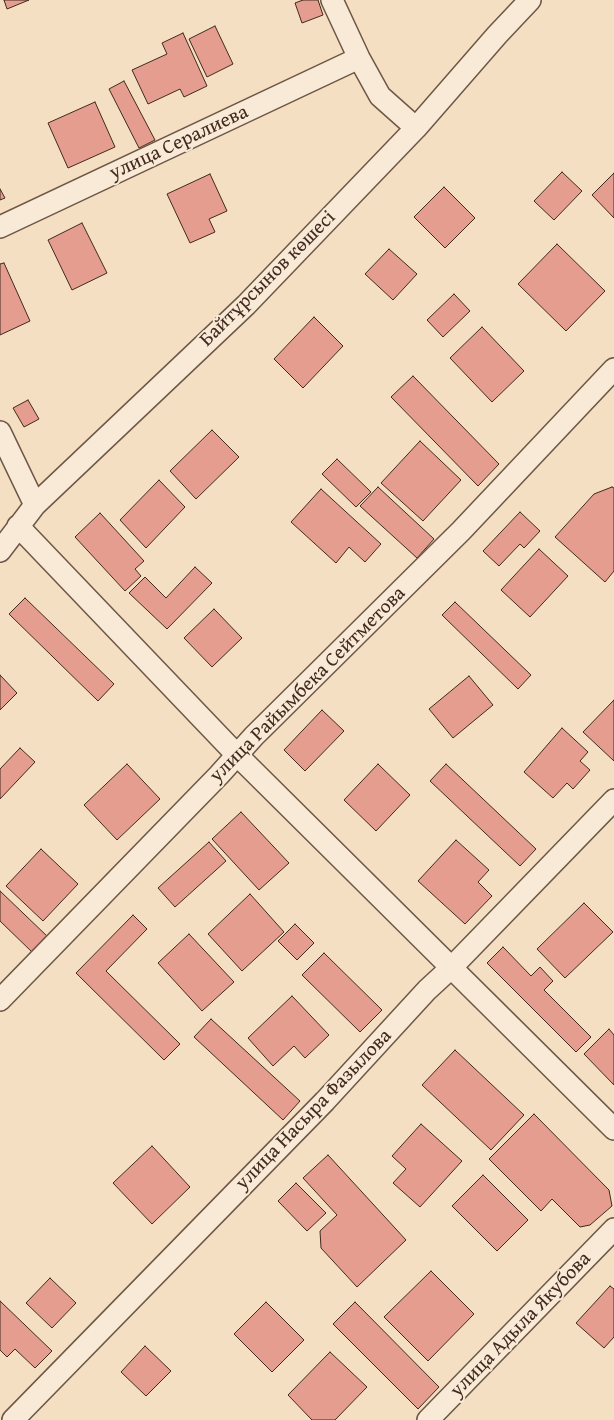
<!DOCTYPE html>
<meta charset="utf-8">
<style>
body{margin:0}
canvas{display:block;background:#f4dfc2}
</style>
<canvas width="614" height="1420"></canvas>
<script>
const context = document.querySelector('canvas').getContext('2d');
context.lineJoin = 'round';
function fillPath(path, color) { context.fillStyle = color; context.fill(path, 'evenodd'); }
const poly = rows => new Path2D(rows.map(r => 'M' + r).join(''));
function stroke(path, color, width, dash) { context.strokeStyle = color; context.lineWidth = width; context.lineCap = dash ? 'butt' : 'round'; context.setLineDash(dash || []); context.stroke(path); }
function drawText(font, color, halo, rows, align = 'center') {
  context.font = font + ' "Gentium Book Plus",serif'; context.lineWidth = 4; context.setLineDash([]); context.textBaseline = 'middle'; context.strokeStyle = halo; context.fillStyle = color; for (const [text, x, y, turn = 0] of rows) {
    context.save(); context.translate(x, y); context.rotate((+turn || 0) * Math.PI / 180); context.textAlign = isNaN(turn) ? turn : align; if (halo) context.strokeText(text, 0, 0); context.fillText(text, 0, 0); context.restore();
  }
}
const building = poly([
 [4,0,29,0,7,9,4,0],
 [303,0,318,0,323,15,302,23,295,3,303,0],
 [215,26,233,64,207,77,189,39,215,26],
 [183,33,207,86,184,97,180,89,148,104,132,70,167,54,162,43,183,33],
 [124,81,155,140,139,148,109,89,124,81],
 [95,102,115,147,68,168,48,123,95,102],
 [562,172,582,191,554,220,534,201,562,172],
 [614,173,614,218,592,195,614,173],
 [210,174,227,211,209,219,215,232,190,243,167,194,210,174],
 [444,187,475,218,445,248,414,217,444,187],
 [0,189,5,198,0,200,0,189],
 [82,223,107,273,72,290,48,240,82,223],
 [557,244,605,291,566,331,518,284,557,244],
 [389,249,417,274,393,300,365,274,389,249],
 [4,263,30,321,0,335,0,264,4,263],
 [454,294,470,311,443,337,427,320,454,294],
 [314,317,343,346,303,388,274,359,314,317],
 [482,327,524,371,492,402,450,358,482,327],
 [413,376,499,464,478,486,391,397,413,376],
 [28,400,39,419,24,427,13,408,28,400],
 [212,430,239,457,196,499,170,471,212,430],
 [420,441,461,480,423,521,381,483,420,441],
 [337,459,371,492,356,507,322,474,337,459],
 [159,480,185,507,146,548,120,520,159,480],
 [378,487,434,539,417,558,360,506,378,487],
 [612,487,614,488,614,571,605,582,555,537,594,494,612,487],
 [321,489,381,544,365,562,349,547,336,563,291,522,321,489],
 [520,512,540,531,524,548,520,544,499,566,483,551,520,512],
 [100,513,144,561,135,569,141,576,125,591,75,537,100,513],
 [539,549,568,576,530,617,501,590,539,549],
 [195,567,212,583,167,629,129,593,145,577,166,598,195,567],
 [25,598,114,684,98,701,9,614,25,598],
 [455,602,531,675,518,689,442,615,455,602],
 [214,609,242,638,212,667,184,638,214,609],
 [0,675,17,693,0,710,0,675],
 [469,676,493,705,453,738,429,709,469,676],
 [614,700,614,761,583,732,614,700],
 [322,710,344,731,305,771,284,750,322,710],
 [562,728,588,752,580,761,590,770,573,789,567,783,553,798,524,772,562,728],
 [20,748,35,762,0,799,0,769,20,748],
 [127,764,160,799,117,840,84,805,127,764],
 [378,764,410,795,376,831,344,800,378,764],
 [446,764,536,849,520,866,430,781,446,764],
 [241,812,289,863,259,890,212,839,241,812],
 [456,840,489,870,478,882,492,896,465,924,418,881,456,840],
 [209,842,226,861,175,907,158,888,209,842],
 [41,849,78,884,43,921,6,886,41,849],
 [0,891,48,937,33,953,0,921,0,891],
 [250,894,284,932,242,971,208,934,250,894],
 [584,903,613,932,565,978,537,949,584,903],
 [133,915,147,929,106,971,180,1044,164,1060,76,973,133,915],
 [295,924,314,943,297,960,278,941,295,924],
 [189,934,234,982,202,1011,158,963,189,934],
 [503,947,531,976,540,967,553,981,544,990,591,1037,576,1052,487,963,503,947],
 [324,953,382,1010,360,1032,302,975,324,953],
 [292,996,329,1035,305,1058,294,1046,273,1066,248,1038,292,996],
 [211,1019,300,1101,283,1120,194,1037,211,1019],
 [609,1029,614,1035,614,1085,584,1054,609,1029],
 [455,1050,524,1115,491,1150,422,1085,455,1050],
 [534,1114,609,1190,612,1206,590,1225,580,1227,552,1199,541,1211,489,1159,534,1114],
 [421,1124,462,1161,420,1207,393,1183,406,1169,392,1156,421,1124],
 [152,1146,190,1187,152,1224,113,1183,152,1146],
 [328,1155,406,1240,357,1287,321,1248,320,1231,337,1215,303,1178,328,1155],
 [483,1175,528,1220,497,1251,452,1206,483,1175],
 [296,1183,326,1213,307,1231,278,1201,296,1183],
 [431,1271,474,1314,428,1361,384,1317,431,1271],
 [50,1278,76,1303,52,1328,26,1303,50,1278],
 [610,1286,614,1289,614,1337,604,1348,576,1323,610,1286],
 [0,1301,52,1351,35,1368,15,1349,7,1357,0,1350,0,1301],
 [266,1302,304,1340,272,1372,234,1334,266,1302],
 [355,1302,439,1387,418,1409,333,1324,355,1302],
 [145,1346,171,1371,146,1396,121,1372,145,1346],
 [330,1352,367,1387,335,1420,312,1420,288,1395,330,1352]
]);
fillPath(building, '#e49d8f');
stroke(building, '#422a1e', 1);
const minor = poly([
 [332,0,359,58,380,96,416,128],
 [0,227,359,58],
 [0,432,35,505],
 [18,526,237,755,614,1129],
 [0,551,35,505,246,305,416,128,497,35,530,0],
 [0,1000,219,775,254,736,461,531,614,369],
 [13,1420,325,1101,427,990,452,967,614,800],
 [428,1420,614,1229]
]);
stroke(minor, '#6e5747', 24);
stroke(minor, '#f8ead7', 21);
drawText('20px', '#422a1e', '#f8ead7', [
 ["улица Сералиева",179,143,-25],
 ["Байтұрсынов көшесі",268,279,-45],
 ["улица Райымбека Сейтметова",308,685,-45],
 ["улица Насыра Фазылова",314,1110,-46],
 ["улица Адыла Якубова",521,1325,-46]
]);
</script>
